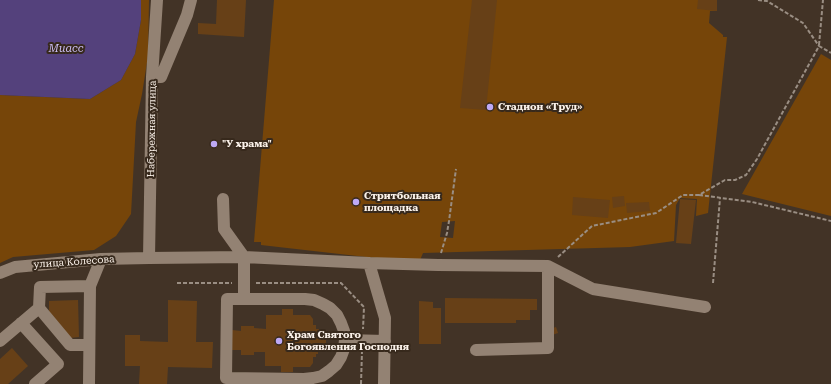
<!DOCTYPE html>
<meta charset="utf-8">
<style>
body{margin:0}
canvas{display:block;background:#423326}
</style>
<canvas width="831" height="384"></canvas>
<script>
const context = document.querySelector('canvas').getContext('2d');
context.lineJoin = 'round';
function fillPath(path, color) { context.fillStyle = color; context.fill(path, 'evenodd'); }
const poly = rows => new Path2D(rows.map(r => 'M' + r).join(''));
function stroke(path, color, width, dash) { context.strokeStyle = color; context.lineWidth = width; context.lineCap = dash ? 'butt' : 'round'; context.setLineDash(dash || []); context.stroke(path); }
function drawText(font, color, halo, rows, align = 'center') {
  context.font = font + ' "Roboto Serif",serif'; context.lineWidth = 4; context.setLineDash([]); context.textBaseline = 'middle'; context.strokeStyle = halo; context.fillStyle = color; for (const [text, x, y, turn = 0] of rows) {
    context.save(); context.translate(x, y); context.rotate((+turn || 0) * Math.PI / 180); context.textAlign = isNaN(turn) ? turn : align; if (halo) context.strokeText(text, 0, 0); context.fillText(text, 0, 0); context.restore();
  }
}
fillPath(poly([
 [141,0,149,0,148,56,142,94,136,122,131,214,116,236,94,250,13,257,0,263,0,95,90,99,121,80,135,54,141,20],
 [274,0,717,0,717,11,710,11,709,23,723,35,723,37,727,37,708,213,696,216,697,199,680,198,676,205,674,241,630,247,423,253,420,260,375,258,261,245,261,242,254,242],
 [455,221,453,238,440,237,442,222],
 [821,54,831,60,831,216,742,194]
]), '#764509');
fillPath(poly([
 [0,0,141,0,141,20,135,54,121,80,90,99,0,95]
]), '#54417c');
fillPath(poly([
 [217,0,246,0,244,37,198,34,198,23,216,24],
 [472,0,497,0,486,110,460,108],
 [698,0,717,0,717,11,697,9],
 [624,196,625,206,613,208,612,197],
 [573,197,610,200,608,218,572,215],
 [680,199,696,200,691,244,676,243],
 [649,202,650,211,627,213,626,203],
 [445,298,537,299,537,310,530,310,530,320,516,320,516,323,445,323],
 [78,300,79,337,70,338,49,313,49,301],
 [168,300,197,301,196,342,213,342,212,368,168,367,167,384,139,384,140,366,125,366,125,335,140,335,140,341,168,342],
 [419,301,433,302,433,308,441,308,441,344,419,344],
 [282,309,293,309,293,315,310,315,313,319,313,325,316,325,316,329,319,329,319,333,322,333,326,337,326,345,322,349,318,349,318,354,316,354,316,357,313,357,313,363,310,367,293,367,293,372,281,372,281,366,265,366,265,352,254,352,254,355,241,355,241,350,232,350,232,330,241,331,241,326,254,326,254,328,266,329,266,315,282,315],
 [556,327,558,333,552,335,550,329],
 [12,348,28,366,8,384,0,384,0,359]
]), '#674017');
stroke(poly([
 [758,0,767,1,803,23,819,46],
 [819,45,823,0],
 [699,195,752,202,831,221],
 [441,253,447,233,449,221,456,169],
 [558,257,592,226,656,213,683,195,699,195,725,180,735,180,746,175,757,159,819,46,831,53],
 [177,283,232,283],
 [256,283,341,283,364,307,363,329],
 [713,283,720,198],
 [361,384,362,351]
]), '#9a8e83', 2, [4, 2]);
stroke(poly([
 [152,77,161,77,187,15,191,0],
 [223,199,224,229,244,257,244,299],
 [149,258,152,77,157,0],
 [369,263,438,265,548,266,548,348,476,350],
 [548,266,593,289,705,307],
 [0,273,15,267,101,259,149,258,244,257,369,263,385,318,384,384],
 [227,299,305,299,314,300,323,304,330,308,337,315,341,323,344,331,345,340,344,349,341,357,336,365,329,371,322,376,313,378,304,379,226,378,227,299],
 [21,323,58,364,35,384],
 [345,340,385,341],
 [0,341,39,308],
 [89,345,70,345,39,308,40,287,90,286],
 [89,384,90,286,101,259]
]), '#938273', 12);
for (const [x, y, r, color] of [
 [490,107,4,"#bea9f5"],
 [214,144,4,"#bea9f5"],
 [356,202,4,"#bea9f5"],
 [279,341,4,"#bea9f5"]
]) { const dot = new Path2D(); dot.arc(x, y, r, 0, 2 * Math.PI); context.fillStyle = color; context.fill(dot); stroke(dot, '#37291c', 1.5); }
drawText('bold 10px', '#fbf2ea', '#37291c', [
 ["Стадион «Труд»",498,107],
 ["\"У храма\"",222,144],
 ["Стритбольная",364,196],
 ["площадка",364,208],
 ["Храм Святого",287,335],
 ["Богоявления Господня",287,347]
], 'left');
drawText('10px', '#fbf2ea', '#37291c', [
 ["Набережная улица",152,129,-89],
 ["улица Колесова",74,262,-4]
]);
drawText('italic 11px', '#cbbdf3', '#37291c', [
 ["Миасс",66,49]
]);
</script>
